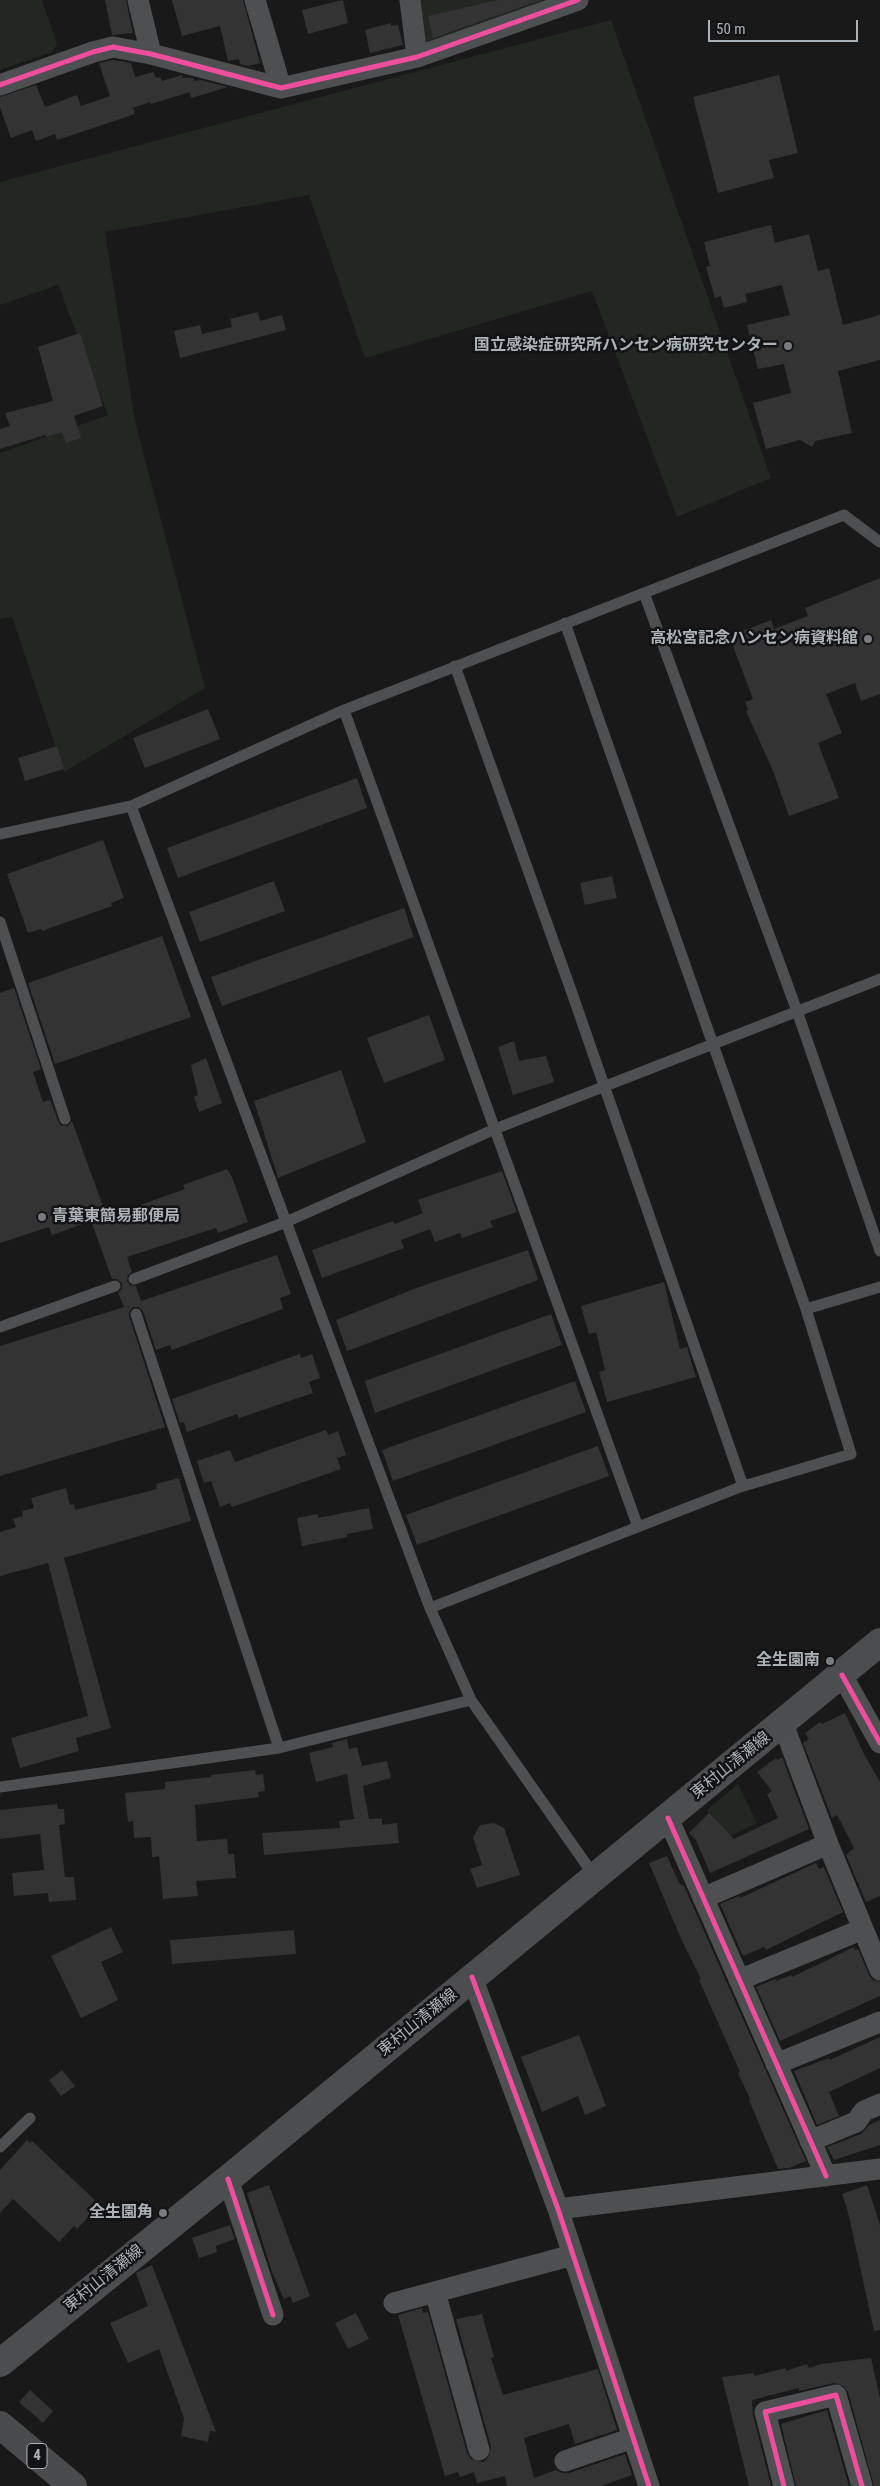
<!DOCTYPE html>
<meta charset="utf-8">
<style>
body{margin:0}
#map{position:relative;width:880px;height:2486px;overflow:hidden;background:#191919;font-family:"Roboto Condensed",sans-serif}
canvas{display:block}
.scale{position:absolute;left:708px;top:20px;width:150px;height:22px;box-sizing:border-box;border:2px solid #abb2b8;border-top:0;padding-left:6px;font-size:15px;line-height:18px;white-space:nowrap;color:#abb2b8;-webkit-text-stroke:4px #131315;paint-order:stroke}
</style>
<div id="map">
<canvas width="880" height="2486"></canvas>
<div class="scale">50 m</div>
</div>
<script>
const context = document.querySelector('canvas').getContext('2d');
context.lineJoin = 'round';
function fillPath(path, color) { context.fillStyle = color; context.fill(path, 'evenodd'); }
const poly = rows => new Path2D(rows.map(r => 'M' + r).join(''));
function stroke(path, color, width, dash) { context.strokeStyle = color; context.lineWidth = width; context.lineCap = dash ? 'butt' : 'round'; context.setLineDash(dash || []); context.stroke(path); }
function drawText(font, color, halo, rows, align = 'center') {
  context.font = font + ' "Roboto Condensed","Noto Sans JP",sans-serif'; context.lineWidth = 5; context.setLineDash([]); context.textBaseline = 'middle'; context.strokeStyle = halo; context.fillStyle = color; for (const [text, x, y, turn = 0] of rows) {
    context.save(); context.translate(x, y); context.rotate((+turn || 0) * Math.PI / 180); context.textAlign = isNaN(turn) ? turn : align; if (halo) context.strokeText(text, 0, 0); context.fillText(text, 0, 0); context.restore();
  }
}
fillPath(poly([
 [0,0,42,0,57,44,52,52,0,70],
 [413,0,543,0,545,5,417,47],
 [611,20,771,478,677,517,592,291,365,358,309,195,105,232,135,421,205,688,64,772,12,617,0,619,0,453,108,415,58,285,0,305,0,182],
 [738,1784,757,1823,722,1840,707,1810]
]), '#222721');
fillPath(poly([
 [105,0,126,0,133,33,112,35],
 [172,0,243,0,260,63,248,66,240,64,239,59,228,61,220,26,182,36],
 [343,0,348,23,308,34,302,10],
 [498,0,541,0,433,38,428,16],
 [391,23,391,26,398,25,403,45,370,53,365,30],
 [113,60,131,63,135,77,153,72,156,78,160,77,162,81,182,75,183,78,193,78,195,81,200,80,228,87,191,98,190,92,151,104,150,102,133,108,135,114,57,140,55,134,36,141,32,130,11,138,0,107,0,97,36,85,45,107,77,95,81,106,110,96,99,63],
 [779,75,798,153,769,160,774,178,718,193,693,97],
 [771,225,775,243,809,234,818,271,829,268,843,325,880,315,880,360,838,371,852,433,815,441,812,447,800,440,766,449,753,403,791,393,784,364,758,369,747,325,790,315,782,285,745,294,747,302,724,308,721,296,715,298,706,267,710,266,704,242],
 [258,312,260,321,282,315,286,330,180,358,174,331,200,325,202,334,232,327,230,319],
 [80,333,103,406,74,416,81,438,66,443,62,432,46,437,45,435,0,449,0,429,10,426,5,413,53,401,38,347],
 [880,578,880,694,861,701,855,683,826,694,842,733,818,743,839,798,789,816,773,771,746,711,748,710,745,702,753,699,729,636,771,620,774,629,808,616,805,608],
 [208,709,220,739,145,768,133,738],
 [57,746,64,769,25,781,18,758],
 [357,778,367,808,178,878,167,848],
 [103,840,124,898,111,903,112,906,42,931,41,929,28,933,7,874],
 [612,876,617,898,585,905,580,883],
 [274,881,285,911,200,942,189,912],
 [404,908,414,937,222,1006,211,977],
 [162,936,191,1017,55,1064,28,983],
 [14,988,41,1069,33,1072,43,1102,50,1100,60,1125,68,1126,72,1121,107,1217,185,1189,183,1185,227,1169,232,1177,248,1222,218,1233,216,1228,127,1257,132,1272,128,1275,127,1281,130,1285,136,1286,141,1301,277,1255,291,1294,280,1298,283,1309,172,1350,170,1345,156,1350,143,1311,138,1307,133,1307,129,1312,129,1316,165,1427,0,1476,0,1346,124,1307,118,1293,122,1288,122,1283,117,1279,112,1279,91,1221,52,1235,49,1227,0,1243,0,993],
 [429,1015,445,1060,384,1083,367,1038],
 [514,1041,519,1061,546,1056,554,1082,513,1095,498,1047],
 [206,1058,222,1103,199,1112,194,1097,198,1095,191,1065],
 [341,1070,366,1142,278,1178,254,1101],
 [502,1171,517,1212,490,1221,493,1227,462,1238,460,1233,435,1242,430,1229,401,1240,404,1248,322,1278,312,1250,393,1221,395,1224,423,1213,418,1200],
 [528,1250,538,1280,347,1351,336,1320,419,1287],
 [664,1282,680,1349,687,1347,696,1377,607,1402,599,1372,605,1370,596,1332,589,1334,581,1306],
 [551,1314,562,1345,375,1413,365,1381],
 [300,1354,301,1358,312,1354,320,1378,309,1382,313,1393,239,1418,237,1414,187,1432,184,1422,180,1423,172,1399],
 [575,1381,586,1412,393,1481,382,1450],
 [326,1430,328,1435,338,1431,346,1455,337,1458,341,1469,232,1507,230,1503,220,1507,211,1481,204,1483,197,1461,230,1450,235,1462],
 [598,1446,609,1476,417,1545,406,1515],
 [179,1478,191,1521,64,1558,111,1728,76,1738,79,1751,20,1768,11,1738,88,1716,48,1563,0,1576,0,1532,16,1527,13,1519,23,1516,22,1511,34,1508,31,1498,66,1488,70,1505,74,1504,75,1510,157,1489,156,1484],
 [369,1508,373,1529,347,1534,347,1537,302,1546,297,1518,318,1514,318,1518],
 [845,1713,864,1754,880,1782,880,1896,866,1902,846,1855,854,1848,837,1815,832,1818,803,1743,809,1739,805,1733,820,1722,822,1724],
 [347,1739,349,1749,357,1747,362,1766,387,1761,391,1778,363,1786,369,1819,382,1818,382,1825,397,1823,399,1843,264,1855,262,1833,340,1828,339,1821,354,1819,347,1774,316,1782,309,1753,333,1747,332,1743],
 [782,1757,809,1829,710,1873,696,1840,689,1833,709,1813,734,1839,778,1818,767,1794,772,1791,757,1772,776,1758,778,1760],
 [255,1770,256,1775,263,1774,265,1791,258,1792,259,1797,195,1805,197,1841,227,1839,228,1854,234,1854,236,1878,196,1881,198,1896,163,1899,159,1856,152,1857,151,1837,134,1838,133,1821,128,1822,125,1793,165,1789,165,1782,211,1777,211,1775],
 [57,1804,58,1809,64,1809,65,1824,59,1825,65,1877,74,1877,76,1900,49,1902,48,1893,14,1896,12,1873,44,1870,40,1834,0,1839,0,1810],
 [494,1823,504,1828,520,1875,477,1888,470,1869,482,1865,473,1837,480,1825],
 [667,1856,679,1883,684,1886,806,2161,789,2168,778,2169,749,2100,750,2099,738,2073,740,2072,699,1980,701,1979,682,1941,649,1863],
 [816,1863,819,1869,824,1867,843,1912,766,1950,764,1947,743,1956,720,1904,739,1896,740,1898],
 [111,1927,123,1952,101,1962,118,2000,81,2018,51,1956],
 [294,1930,296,1954,172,1964,170,1940],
 [854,1947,855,1950,858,1949,869,1975,873,1980,880,1982,880,1996,780,2041,756,1987,775,1979,776,1981,791,1975,792,1977],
 [579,2035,606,2106,585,2115,578,2096,542,2112,521,2057],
 [880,2037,880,2068,829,2092,839,2116,817,2125,794,2071,829,2058,830,2060],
 [62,2070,75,2086,61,2096,49,2080],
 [880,2120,880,2145,834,2160,827,2147,861,2134,869,2125],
 [27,2140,30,2143,32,2141,97,2202,91,2208,94,2211,77,2229,74,2226,59,2242,13,2199,0,2213,0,2170],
 [269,2185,310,2296,293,2303,290,2296,284,2299,272,2272,247,2193],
 [867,2185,880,2225,880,2330,874,2331,848,2212,842,2194],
 [230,2225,235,2239,216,2246,217,2252,199,2258,192,2238],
 [152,2265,216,2432,210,2431,208,2442,181,2436,184,2418,159,2349,128,2363,110,2323,148,2306,136,2273],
 [422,2308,423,2313,428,2312,467,2453,471,2459,483,2462,488,2458,491,2447,456,2319,482,2314,494,2357,491,2358,503,2395,598,2369,617,2430,575,2444,569,2424,524,2438,534,2478,556,2470,562,2473,569,2473,625,2454,632,2475,601,2486,507,2486,505,2476,477,2483,474,2472,460,2477,458,2472,445,2476,398,2315],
 [356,2313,369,2339,348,2349,335,2323],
 [871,2358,880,2398,880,2486,874,2486,848,2392,844,2386,834,2383,799,2391,799,2388,752,2400,753,2415,771,2486,749,2486,722,2377,754,2373,754,2376,786,2368,786,2371,807,2364,809,2368,821,2364],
 [30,2390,53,2411,43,2423,19,2402],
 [827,2410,849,2486,796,2486,781,2424]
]), '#333334');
stroke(poly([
 [644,593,797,1011,880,1251],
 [565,623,806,1309,851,1454,737,1488],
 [344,710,638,1527],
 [131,806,430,1608,471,1700,595,1877],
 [0,834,131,806,344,710,844,515,880,542],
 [0,922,65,1119],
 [134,1279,286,1222,495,1129,880,979],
 [806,1309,880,1287],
 [136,1314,279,1748],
 [0,1327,115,1286],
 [430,1608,743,1486,572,993,455,666],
 [0,1787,279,1748,471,1700],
 [0,2147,30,2118]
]), '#4d4f51', 11);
stroke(poly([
 [138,0,151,54],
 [255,0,281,88],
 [410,0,417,57],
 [0,85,93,52,113,47,151,54,281,88,417,57,578,0],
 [842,1675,880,1743],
 [783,1724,828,1844,880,1970],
 [668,1818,826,2176],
 [703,1898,828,1844],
 [472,1977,558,2209,649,2486],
 [739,1980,863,1929],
 [776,2064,880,2022],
 [810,2141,856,2122,864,2111,880,2104],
 [228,2179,273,2315],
 [558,2209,880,2169],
 [435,2292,479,2450],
 [394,2303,573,2255],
 [565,2461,633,2438],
 [784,2486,765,2412,836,2395,862,2486]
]), '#4d4f51', 21);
stroke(poly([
 [0,2363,228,2179,880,1642]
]), '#4c4d4f', 28);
stroke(poly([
 [0,2425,73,2486]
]), '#4a4b4d', 28);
stroke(poly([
 [0,85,93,52,113,47,151,54,281,88,417,57,578,0],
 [842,1675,880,1743],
 [668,1818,826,2176],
 [472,1977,558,2209,649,2486],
 [228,2179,273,2315],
 [784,2486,765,2412,836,2395,862,2486]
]), '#ef4d9e', 5);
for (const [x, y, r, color] of [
 [788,346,5,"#787c80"],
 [868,639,5,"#787c80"],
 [42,1217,5,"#787c80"],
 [830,1661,5,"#787c80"],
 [163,2213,5,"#787c80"]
]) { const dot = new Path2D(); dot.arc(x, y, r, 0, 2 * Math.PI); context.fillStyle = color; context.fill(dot); stroke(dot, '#131315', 2); }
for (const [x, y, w] of [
 [37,2456,20]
]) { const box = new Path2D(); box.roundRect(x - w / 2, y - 12.5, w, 25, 4); context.fillStyle = '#131315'; context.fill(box); stroke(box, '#abb2b8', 1); }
drawText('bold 15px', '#abb2b8', null, [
 ["4",37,2456]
]);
drawText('bold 16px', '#abb2b8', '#131315', [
 ["国立感染症研究所ハンセン病研究センター",778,346],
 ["高松宮記念ハンセン病資料館",858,639],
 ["青葉東簡易郵便局",52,1217,"left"],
 ["全生園南",820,1661],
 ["全生園角",153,2213]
], 'right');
drawText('16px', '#abb2b8', '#131315', [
 ["東村山清瀬線",731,1766,-39],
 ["東村山清瀬線",418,2023,-39],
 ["東村山清瀬線",104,2279,-39]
]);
</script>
